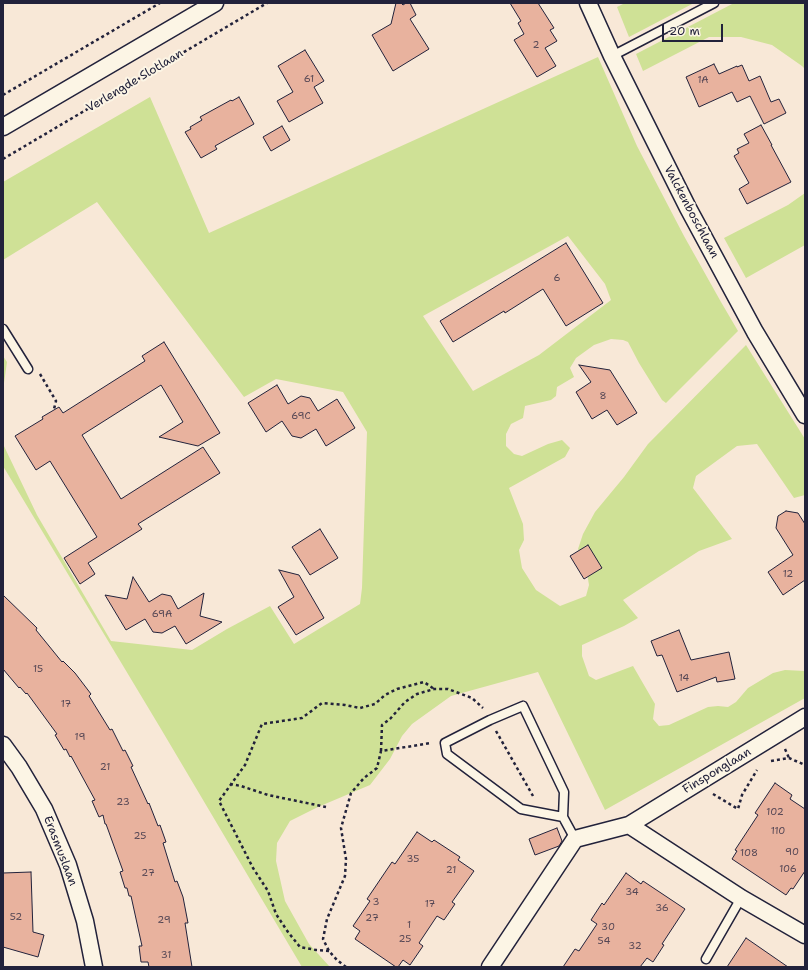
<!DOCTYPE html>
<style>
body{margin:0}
#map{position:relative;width:808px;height:970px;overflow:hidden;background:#f8e8d7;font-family:"Shantell Sans",sans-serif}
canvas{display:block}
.frame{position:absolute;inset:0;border:4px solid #22223b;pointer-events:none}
.scale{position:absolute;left:662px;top:24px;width:61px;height:18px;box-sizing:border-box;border:2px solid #22223b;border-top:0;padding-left:5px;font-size:12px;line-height:14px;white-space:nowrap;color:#22223b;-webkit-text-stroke:3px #fcf5e5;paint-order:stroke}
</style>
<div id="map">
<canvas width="808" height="970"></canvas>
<div class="frame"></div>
<div class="scale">20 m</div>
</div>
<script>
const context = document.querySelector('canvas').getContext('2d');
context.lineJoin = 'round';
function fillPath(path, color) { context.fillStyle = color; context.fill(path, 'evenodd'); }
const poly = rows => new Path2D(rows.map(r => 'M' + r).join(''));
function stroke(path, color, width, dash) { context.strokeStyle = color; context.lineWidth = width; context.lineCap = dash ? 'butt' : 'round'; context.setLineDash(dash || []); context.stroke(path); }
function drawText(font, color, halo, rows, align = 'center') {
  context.font = font + ' "Shantell Sans",sans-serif'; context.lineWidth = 4; context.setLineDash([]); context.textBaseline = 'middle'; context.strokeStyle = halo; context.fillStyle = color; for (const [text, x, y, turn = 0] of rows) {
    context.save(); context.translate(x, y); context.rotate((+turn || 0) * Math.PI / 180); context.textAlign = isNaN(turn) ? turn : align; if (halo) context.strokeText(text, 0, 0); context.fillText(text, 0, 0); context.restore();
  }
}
fillPath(poly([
 [625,3,694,3,629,37,617,7],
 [734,3,805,3,805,69,802,66,772,45,741,37,709,37,643,71,636,54],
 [598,57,637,146,684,236,721,302,738,331,666,403,662,400,639,363,628,342,623,340,611,339,594,345,576,358,570,368,574,377,557,387,556,396,551,400,525,406,523,418,511,424,506,434,506,446,514,454,522,456,548,444,562,440,570,448,565,457,509,488,523,524,524,540,519,550,522,568,536,590,560,606,586,596,589,585,586,567,578,549,583,534,595,512,624,477,648,444,746,345,805,439,805,495,794,498,757,444,737,446,696,476,693,488,732,539,699,551,623,600,638,618,624,626,582,645,582,656,589,676,596,680,633,666,655,704,653,719,659,726,669,725,708,707,718,706,728,707,736,702,748,688,773,673,785,670,805,671,805,698,605,810,538,672,451,696,412,724,402,736,390,759,370,785,318,807,290,821,277,843,276,861,285,901,309,944,330,967,302,967,161,729,3,466,3,444,37,515,111,641,192,650,227,629,270,606,294,644,360,604,362,588,367,432,343,392,276,379,244,397,97,202,3,260,3,182,150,97,209,233],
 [568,236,605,284,611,300,539,355,473,391,423,316],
 [805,193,805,245,746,278,724,238,788,205],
 [3,356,7,362,3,390]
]), '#cfe196');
const building = poly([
 [396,3,401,3,403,5,406,3,410,3,416,15,410,19,429,49,393,71,372,35,391,24,396,3],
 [510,3,538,3,554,28,550,30,557,41,545,48,556,66,537,77,514,40,524,34,518,23,521,21,510,3],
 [305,50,324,81,314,87,323,103,289,122,277,101,293,92,278,66,305,50],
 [714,64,719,74,737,66,737,67,742,65,749,81,760,76,771,102,779,99,786,113,764,124,750,96,737,102,732,92,699,107,686,77,714,64],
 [239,97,254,124,215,146,217,149,201,158,185,132,191,129,190,127,202,120,200,117,231,100,232,101,239,97],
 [761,125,772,145,771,145,791,182,747,204,739,189,749,183,734,156,739,153,737,149,749,143,744,134,761,125],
 [282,126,290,140,271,151,263,137,282,126],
 [566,243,603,303,566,326,543,289,505,313,504,311,453,342,440,321,566,243],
 [164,342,220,433,198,446,159,437,183,422,161,385,82,435,121,499,203,447,220,473,138,524,142,529,88,563,95,574,80,584,64,558,97,537,50,461,36,470,15,436,43,419,42,417,59,407,63,413,145,361,142,356,164,342],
 [579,365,610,370,637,413,617,425,607,410,592,419,576,392,591,382,579,365],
 [277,385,288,404,301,396,310,398,318,411,337,399,355,428,326,446,316,429,301,438,292,436,282,421,266,432,248,403,277,385],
 [786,511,798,513,805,524,805,580,783,595,768,572,793,555,776,528,778,516,786,511],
 [320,529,338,558,310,575,292,547,320,529],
 [588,545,602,568,584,579,570,556,588,545],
 [279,570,299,575,324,618,296,635,278,607,294,597,279,570],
 [133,577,149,602,162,594,171,596,178,609,204,593,200,616,222,622,186,644,175,626,162,633,153,632,145,619,126,630,105,595,127,599,133,577],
 [3,595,37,628,36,630,62,662,63,661,75,673,91,694,89,696,110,730,112,729,123,751,125,750,133,766,131,767,148,804,149,803,158,826,160,825,166,842,163,843,175,882,177,881,183,897,188,923,185,923,192,967,149,967,148,962,141,962,139,946,142,946,131,896,129,896,127,888,125,888,120,872,123,871,106,824,105,824,103,815,99,817,92,801,95,800,71,756,70,757,66,749,64,750,55,735,57,734,27,693,26,694,20,687,19,688,3,669,3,595],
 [679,630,691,660,729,652,735,679,717,682,716,677,677,692,662,655,657,656,651,641,679,630],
 [775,783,792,795,790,799,805,809,805,871,793,889,791,888,786,895,732,859,737,851,735,850,758,815,755,813,775,783],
 [557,828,562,841,559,846,535,855,529,839,557,828],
 [417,832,432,842,434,840,460,857,458,860,474,871,452,902,455,904,444,920,437,916,419,943,423,946,410,965,403,960,398,967,396,967,355,939,360,931,353,926,370,901,367,899,392,862,395,864,417,832],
 [31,872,33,932,44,935,38,957,3,947,3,873,31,872],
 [626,873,641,884,643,881,685,909,662,944,664,945,653,962,647,958,640,967,563,967,575,949,579,951,597,924,591,920,602,903,604,905,626,873],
 [746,938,788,967,727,967,746,938]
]);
fillPath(building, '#e8b29e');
stroke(building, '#22223b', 1);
const service = poly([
 [612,56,714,3],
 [3,329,28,369],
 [523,706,564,792,563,817,521,809,447,754,445,743,490,720,523,706],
 [563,817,575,839],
 [706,959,741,898]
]);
const minor = poly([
 [588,3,612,56,688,208,755,332,805,415],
 [3,127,215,3],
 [3,745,19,767,44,809,68,865,85,921,94,967],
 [629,825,741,898,805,935],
 [490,967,575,839,629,825,805,717]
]);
stroke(service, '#22223b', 11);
stroke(minor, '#22223b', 19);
stroke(poly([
 [3,95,160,3],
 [3,159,267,3],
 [40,374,56,401,54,409],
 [496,731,533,796],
 [785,749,789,758],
 [381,751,382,725,390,719,405,702,417,694,434,689,448,689,472,698,483,708],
 [771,761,789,758,805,765],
 [230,784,241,786,268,795,326,807],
 [713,794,738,809,742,795,757,770],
 [329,951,316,950,300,947,288,932,276,914,268,891,253,868,219,801,245,765,262,724,302,718,322,703,345,705,360,708,375,704,385,695,397,689,424,682,434,689],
 [346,967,337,960,329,951,323,939,327,919,345,876,346,859,341,828,351,793,364,778,377,768,381,751,431,743]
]), '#22223b', 2.5, [3, 3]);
stroke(service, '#fcf5e5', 8);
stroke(minor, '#fcf5e5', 16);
drawText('10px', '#544654', null, [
 ["2",536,45],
 ["61",309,79],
 ["1A",703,80],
 ["6",557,278],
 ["8",603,396],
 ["69C",301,416],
 ["12",788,574],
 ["69A",162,614],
 ["15",38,669],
 ["14",684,678],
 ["17",66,704],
 ["19",80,737],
 ["21",105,767],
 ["23",123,802],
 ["102",775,812],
 ["110",778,831],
 ["25",140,836],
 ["90",792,852],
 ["108",749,853],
 ["35",413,859],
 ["106",788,869],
 ["21",451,870],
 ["27",148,873],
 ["34",632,892],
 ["3",376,902],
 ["17",430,904],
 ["36",662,908],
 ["52",16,917],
 ["27",372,918],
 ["29",164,920],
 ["1",409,925],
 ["30",608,927],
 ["25",405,939],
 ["54",604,941],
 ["32",635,946],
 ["31",166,955]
]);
drawText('12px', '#22223b', '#fcf5e5', [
 ["Verlengde Slotlaan",135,81,-31],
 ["Valckenboschlaan",691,212,62],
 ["Finsponglaan",717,771,-31],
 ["Erasmuslaan",60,851,69]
]);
</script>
